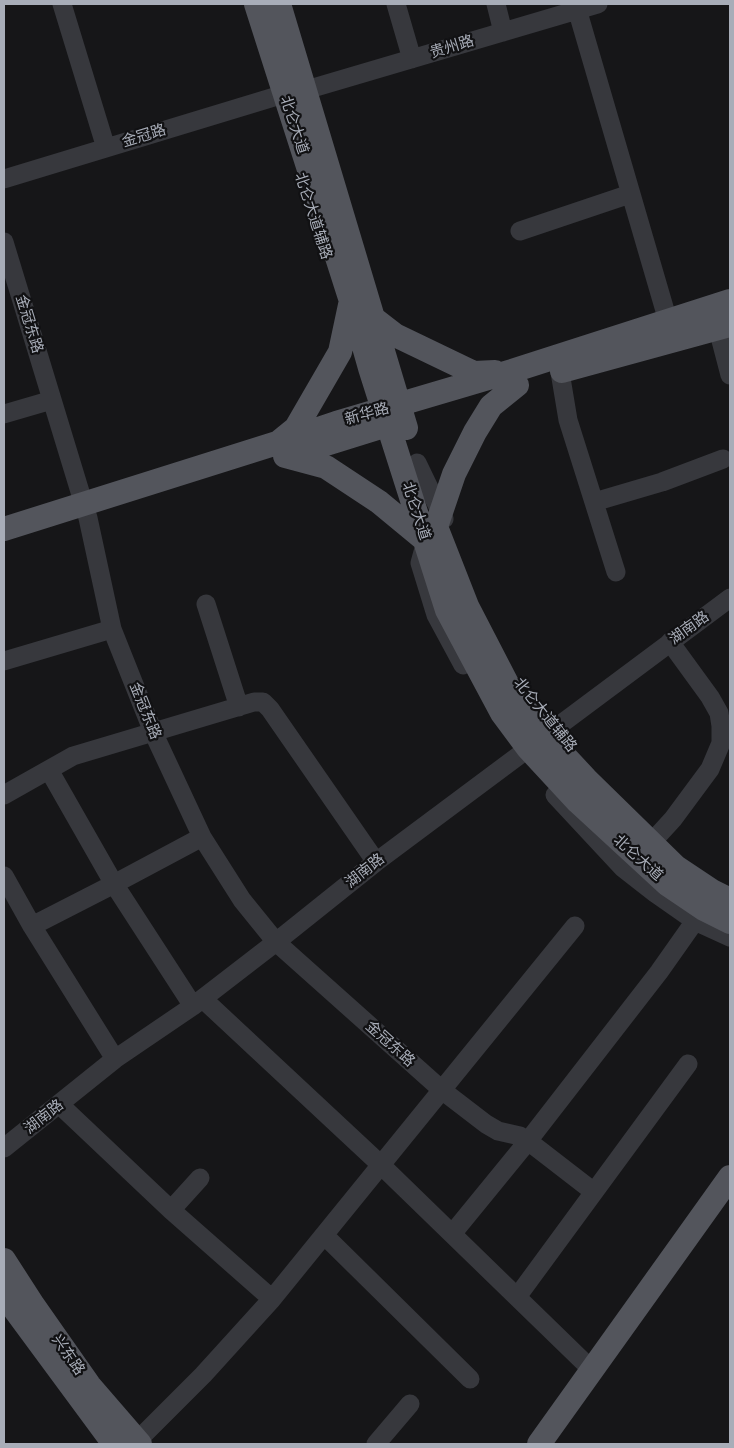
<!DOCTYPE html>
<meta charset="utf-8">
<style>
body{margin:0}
#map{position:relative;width:734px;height:1448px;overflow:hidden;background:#161618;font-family:Montserrat,sans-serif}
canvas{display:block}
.frame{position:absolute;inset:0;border:5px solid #a8adb8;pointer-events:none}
</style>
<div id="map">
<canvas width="734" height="1448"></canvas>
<div class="frame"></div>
</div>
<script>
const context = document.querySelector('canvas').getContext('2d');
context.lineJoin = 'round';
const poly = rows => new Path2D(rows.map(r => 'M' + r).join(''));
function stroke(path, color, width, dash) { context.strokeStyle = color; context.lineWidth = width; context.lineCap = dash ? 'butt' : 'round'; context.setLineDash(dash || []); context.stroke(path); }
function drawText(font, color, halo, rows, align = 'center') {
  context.font = font + ' Montserrat,"Noto Sans SC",sans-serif'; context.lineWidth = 4.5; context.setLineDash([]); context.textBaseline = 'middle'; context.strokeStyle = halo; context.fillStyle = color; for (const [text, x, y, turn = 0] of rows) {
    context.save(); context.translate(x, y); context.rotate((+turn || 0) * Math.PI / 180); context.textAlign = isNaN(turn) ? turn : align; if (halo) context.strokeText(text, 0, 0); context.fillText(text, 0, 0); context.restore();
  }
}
stroke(poly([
 [62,4,106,148],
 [396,4,412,59],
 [496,4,503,32],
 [577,9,668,321],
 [306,90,598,4],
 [4,179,284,94],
 [520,231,630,194],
 [4,242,88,518,112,629,153,732,202,837,242,900,276,942,443,1091,486,1124,498,1131,520,1136,528,1141,594,1192],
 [718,329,730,375],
 [560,372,568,420,616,572],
 [4,414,52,400],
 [417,463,444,519],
 [594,502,662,482,723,459],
 [423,552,420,563,436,615,463,665],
 [206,604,239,707],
 [4,661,112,629],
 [49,770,114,884,193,1006],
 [4,795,73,756,254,702,263,702,270,709,376,862],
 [555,795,623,868,655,893,695,921,730,937],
 [651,843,673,819,710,769,721,743,721,726,719,713,710,697,670,642],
 [4,876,32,926,115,1059],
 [32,926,114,884,202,837],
 [203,999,381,1165,592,1370],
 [60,1105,171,1210,272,1299],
 [4,1148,115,1059,193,1006,276,942,376,862,730,598],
 [171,1210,200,1178],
 [452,1234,528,1141,659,972,702,911],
 [324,1235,470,1379],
 [517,1297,688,1064],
 [137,1441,203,1375,272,1299,575,926],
 [376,1444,410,1404]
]), '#37383d', 19);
stroke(poly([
 [256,4,351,301,370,368,447,610,502,713,528,748,578,802,667,884,704,909,730,922],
 [279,4,406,428],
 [373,318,395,335,474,373,495,372],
 [562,371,730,325],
 [280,441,296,428,340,352,350,305],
 [297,453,403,420],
 [285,456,326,467,379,502,425,540],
 [436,527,454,474,475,432,491,406,517,385],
 [4,529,277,443,336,423,512,371,730,301],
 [438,532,467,606,512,693,545,735,586,779,676,867,712,891,730,900],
 [4,1260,33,1305,89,1385,140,1444],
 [4,1295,114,1444],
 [539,1444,730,1177]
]), '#53555c', 24);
drawText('15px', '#a8adb8', '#111113', [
 ["贵州路",452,47,-17],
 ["北仑大道",294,125,72],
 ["金冠路",144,136,-17],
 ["北仑大道辅路",313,216,72],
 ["金冠东路",29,324,73],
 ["新华路",367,414,-16],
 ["北仑大道",416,511,72],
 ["湖南路",689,628,-36],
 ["金冠东路",145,711,68],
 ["北仑大道辅路",545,715,51],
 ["北仑大道",638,858,42],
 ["湖南路",365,871,-38],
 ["金冠东路",390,1044,42],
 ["湖南路",44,1117,-38],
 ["兴东路",68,1355,55]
]);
</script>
